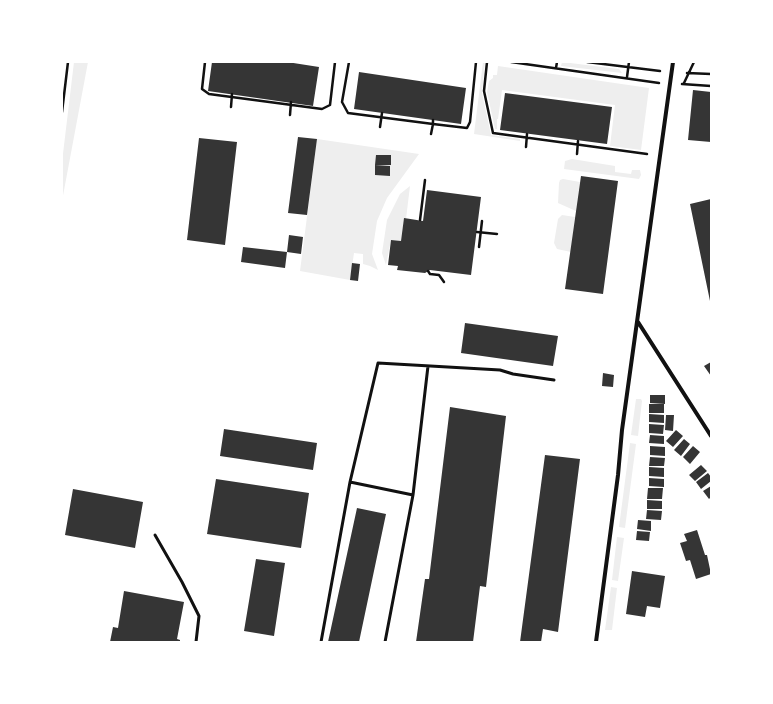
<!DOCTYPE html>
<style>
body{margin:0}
#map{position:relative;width:773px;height:704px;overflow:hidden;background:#fff;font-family:"Zilla Slab",serif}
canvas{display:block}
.frame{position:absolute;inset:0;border:63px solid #fff;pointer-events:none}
</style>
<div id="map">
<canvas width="773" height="704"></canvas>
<div class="frame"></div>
</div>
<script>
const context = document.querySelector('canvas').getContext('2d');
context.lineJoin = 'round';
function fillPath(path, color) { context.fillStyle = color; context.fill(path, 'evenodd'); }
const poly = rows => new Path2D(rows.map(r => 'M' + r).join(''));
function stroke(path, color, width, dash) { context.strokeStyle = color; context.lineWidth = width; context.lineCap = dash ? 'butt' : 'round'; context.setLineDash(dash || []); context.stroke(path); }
fillPath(poly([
 [74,62,88,62,62,201,62,162],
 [483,62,485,62,482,93,491,135,520,139,520,141,474,134],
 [562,62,619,69,622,73,561,66],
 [498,66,649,88,641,150,610,146,615,105,502,90,498,119,497,119,497,129,495,129,487,92,489,81,493,78,493,75,497,75],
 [317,139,419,154,387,198,377,221,372,254,378,270,370,266,363,264,363,254,354,253,350,280,300,271],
 [572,159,615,166,615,172,631,174,632,170,640,170,641,175,639,179,564,169,565,161],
 [563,179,580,182,576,211,558,203,559,183,560,180],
 [410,186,406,219,404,219,401,241,391,240,386,265,382,253,387,220,400,194],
 [562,215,575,217,571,252,557,249,554,243,558,219],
 [636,399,641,399,642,401,638,436,631,435],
 [630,443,636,444,625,528,619,527],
 [617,537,624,538,618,581,612,580],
 [611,587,617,588,612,630,605,630]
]), '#eee');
fillPath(poly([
 [212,62,287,62,319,67,313,106,208,91],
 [359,72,466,88,461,124,354,109],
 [693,90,711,92,711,142,688,140],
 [505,93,612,107,607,144,500,130],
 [298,137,317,139,307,215,288,213],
 [199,138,237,142,225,245,187,240],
 [376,155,391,155,391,165,375,165],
 [375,165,390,166,390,176,375,175],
 [581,176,618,181,603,294,565,289],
 [427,190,481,197,471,275,430,270,425,273,397,270,398,266,388,265,391,240,401,241,404,218,423,221],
 [711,199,711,301,710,301,690,204],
 [289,235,303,237,301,254,287,252,285,268,241,262,243,247,287,252],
 [352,263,360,264,358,281,350,280],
 [465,323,558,336,553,366,461,353],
 [711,362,711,376,704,366],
 [603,373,614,375,613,387,602,386],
 [650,395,665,395,665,404,650,403],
 [649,404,664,404,664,413,649,413],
 [450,407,506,416,486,587,480,586,473,642,416,642,425,579,429,579],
 [649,414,664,415,664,423,649,422],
 [666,415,674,415,673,431,665,430],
 [649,424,664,425,663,434,649,433],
 [224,429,317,443,313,470,220,456],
 [676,430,683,436,673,447,666,441],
 [650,435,664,436,664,444,649,443],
 [684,439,690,444,681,456,674,450],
 [650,446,665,447,665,456,650,455],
 [693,446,700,452,690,464,683,457],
 [545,455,580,459,558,632,543,629,541,642,520,642],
 [650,457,665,458,664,466,649,466],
 [701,465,707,471,695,481,689,475],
 [649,467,664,468,664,477,649,476],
 [708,473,711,477,711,481,701,489,696,482],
 [649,478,664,479,664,487,649,486],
 [216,479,309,493,301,548,207,534],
 [711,486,711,497,709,499,703,491],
 [648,488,663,488,662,499,647,499],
 [73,489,143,502,135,548,65,535],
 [647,500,662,501,662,509,647,509],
 [357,508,386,514,359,642,328,642],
 [647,510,662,511,661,520,646,519],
 [638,520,651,521,651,531,637,529],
 [697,530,705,555,707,555,711,574,696,579,690,560,686,561,680,543,687,541,684,534],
 [637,531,650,532,649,541,636,540],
 [256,559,285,563,274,636,244,631],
 [632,571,665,576,660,608,647,606,645,617,626,614],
 [124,591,184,602,177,639,180,640,180,642,110,642,113,627,118,628]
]), '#353535');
stroke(poly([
 [205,62,202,89,209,94,322,109,330,105,335,62],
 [349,62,342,102,348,113,433,124,433,120],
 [487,62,484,91,493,133,647,154],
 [511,62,659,83],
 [587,62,660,71],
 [556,68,557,62],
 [687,73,711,74],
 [627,77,629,62],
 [684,83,694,62],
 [682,84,711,86],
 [231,107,232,94],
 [62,112,68,62],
 [290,115,291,102],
 [380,127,382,113],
 [431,134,433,124,467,128,470,122,476,62],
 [526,147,527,134],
 [577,154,578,141],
 [420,220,425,180],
 [477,232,497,234],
 [479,247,482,221],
 [428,271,430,274,439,275,444,282]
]), '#111', 2.5);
stroke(poly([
 [350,482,413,495,385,642],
 [413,495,428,366],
 [155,535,182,582,199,616,196,642],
 [321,642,350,482,378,363,500,370,513,374,554,380]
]), '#111', 3);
stroke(poly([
 [638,322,711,436],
 [596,642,618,475,622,430,673,62]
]), '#111', 4);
</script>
